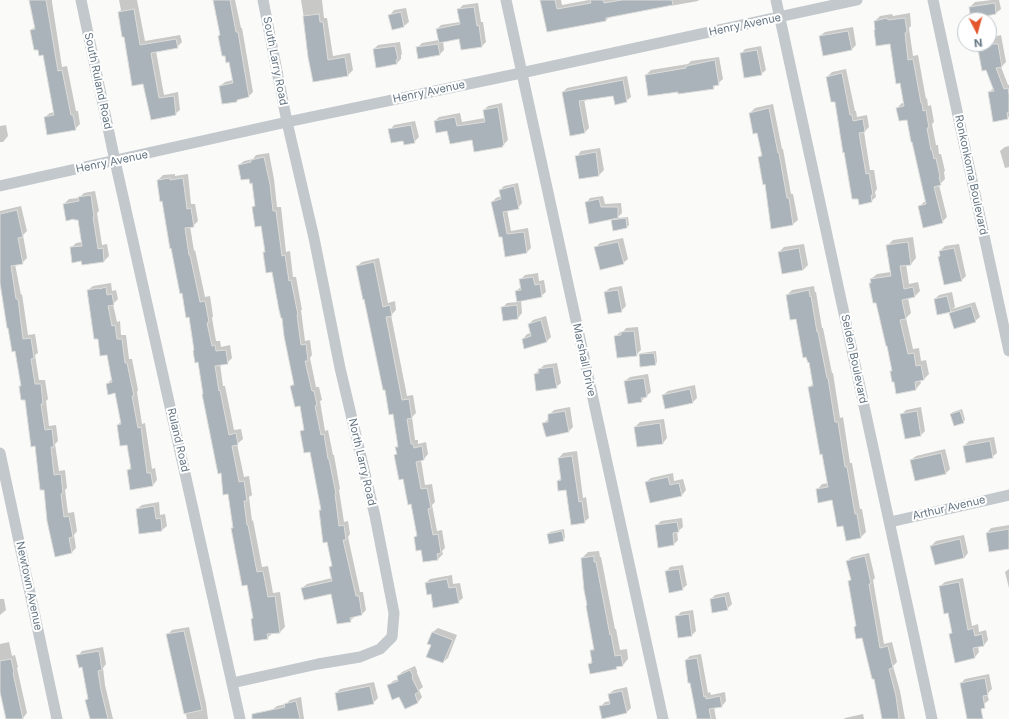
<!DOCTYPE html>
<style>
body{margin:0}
#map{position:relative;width:1009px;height:719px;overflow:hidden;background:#fafaf8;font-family:Inter,sans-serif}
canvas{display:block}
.north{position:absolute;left:957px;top:12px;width:40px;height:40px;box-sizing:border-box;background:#fff;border:1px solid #c1c8cd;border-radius:50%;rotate:174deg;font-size:11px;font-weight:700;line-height:16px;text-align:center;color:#657683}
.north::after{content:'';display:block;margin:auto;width:14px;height:18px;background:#e4572e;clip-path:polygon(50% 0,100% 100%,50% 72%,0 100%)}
</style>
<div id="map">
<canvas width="1009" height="719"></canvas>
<div class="north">N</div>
</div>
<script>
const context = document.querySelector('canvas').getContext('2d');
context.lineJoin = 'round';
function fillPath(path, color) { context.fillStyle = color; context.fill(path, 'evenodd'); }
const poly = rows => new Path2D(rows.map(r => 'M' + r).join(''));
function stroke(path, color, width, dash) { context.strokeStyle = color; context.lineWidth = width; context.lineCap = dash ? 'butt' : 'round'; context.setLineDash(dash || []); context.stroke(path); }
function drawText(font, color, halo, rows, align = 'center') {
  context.font = font + ' Inter,sans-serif'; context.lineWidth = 4; context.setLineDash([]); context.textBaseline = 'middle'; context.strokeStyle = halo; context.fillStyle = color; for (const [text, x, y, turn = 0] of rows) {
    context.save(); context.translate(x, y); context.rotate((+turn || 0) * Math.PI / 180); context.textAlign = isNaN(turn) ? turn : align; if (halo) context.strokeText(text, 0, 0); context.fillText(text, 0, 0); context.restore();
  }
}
fillPath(poly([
 [31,0,52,0,52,2,62,67,67,66,76,111,78,111,80,124,75,129,45,117,50,113,55,112,44,54,31,30,36,26],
 [119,0,137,0,145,41,180,35,182,42,177,47,156,51,164,95,178,92,180,110,175,114,151,119,144,83,125,36,119,12,121,10],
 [214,0,235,0,241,28,242,28,253,92,249,96,239,98,237,101,220,86,225,82,233,80,229,61,219,36,221,34],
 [301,0,322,0,324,18,327,18,333,56,350,53,353,70,348,75,314,81],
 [541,0,561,0,562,5,589,0,699,0,698,1,670,6,670,5,610,17,606,20,547,31],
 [992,0,999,0,1001,9,996,13,986,15,987,20,972,20,970,7,975,2],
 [478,3,481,22,483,22,486,42,482,46,460,38,443,41,444,50,440,54,419,58,417,48,422,43,439,40,437,29,441,25,460,22,458,10,463,5],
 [406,8,409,22,404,26,392,29,390,15,394,10],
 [910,13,911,26,909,28,913,56,918,55,926,99,927,98,928,106,931,105,934,122,932,124,936,145,938,145,939,154,941,154,945,171,944,172,945,179,939,185,947,217,942,222,919,207,924,202,926,201,908,118,897,108,902,103,904,103,901,82,890,43,875,21,880,16,892,14,893,16],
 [853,27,856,45,851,50,820,36,825,32],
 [1001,35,1006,62,1001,67,1008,85,1009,85,1009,116,1008,118,994,120,989,92,994,88,978,44,989,44,989,38],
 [400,42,402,54,401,55,401,59,397,63,374,49,378,45],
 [761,46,766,70,761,74,741,54,745,49],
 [719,57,723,79,713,88,646,75,651,70,688,64,691,61],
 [846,69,855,111,856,111,857,117,867,115,869,127,864,132,870,170,874,170,877,189,875,192,876,197,871,201,836,100,827,77,832,72],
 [627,76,631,97,626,101,614,95,584,99,589,128,585,132,563,92,567,88],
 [502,103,508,140,502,146,473,139,448,130,435,121,439,117,460,113,462,122,485,118,484,110,488,106],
 [773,104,782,149,783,149,791,194,793,194,798,220,793,224,772,228,765,183,759,157,762,154,758,132,750,113,755,108],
 [415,121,419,137,414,142,403,140,390,130,394,125],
 [6,125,8,136,3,142,0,142,0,126],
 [1009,146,1009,167,1005,168,1000,151,1005,147],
 [600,148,604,170,599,175,580,178,577,156,581,151],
 [269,153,274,179,277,207,281,207,286,252,290,251,293,277,296,277,302,310,301,310,305,341,310,340,312,355,310,358,316,387,319,387,322,400,320,401,325,431,328,430,333,455,334,455,340,489,339,490,344,522,348,521,350,534,348,537,360,592,363,592,366,610,362,614,355,616,350,621,332,593,302,588,307,584,332,578,330,567,333,564,320,510,322,509,311,451,301,432,305,428,301,405,291,386,294,383,283,317,273,271,264,253,266,251,262,225,253,207,256,204,253,182,239,165,244,161,253,159,256,155],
 [175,174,175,176,188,174,191,204,195,204,198,221,193,226,190,226,194,251,195,250,205,297,210,296,213,316,212,318,216,341,220,341,221,347,230,345,232,358,227,363,220,364,223,386,225,386,234,430,241,429,243,439,237,444,244,477,249,476,252,495,249,497,252,521,253,520,262,567,268,566,273,593,280,592,285,627,280,632,273,633,267,638,252,619,254,617,248,584,232,528,234,527,228,493,221,472,204,393,190,316,182,292,158,180,163,175],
 [518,183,522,203,518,208,507,210,511,231,528,228,531,248,527,252,502,236,492,202,496,198,501,196,500,190,504,186],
 [95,191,99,211,97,213,102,245,107,244,109,256,104,261,82,264,82,260,71,248,76,243,82,242,79,219,64,204,69,199,79,198,84,193],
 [603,196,605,204,621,203,622,213,617,218,628,217,629,225,627,227,614,229,612,221,615,218,586,203,590,198],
 [21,206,27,231,23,235,27,258,22,263,15,264,21,295,22,294,28,335,35,334,38,353,35,355,39,380,45,380,48,399,46,401,49,426,56,425,58,441,55,444,59,471,65,470,67,488,65,490,68,513,74,512,77,531,74,535,76,548,72,552,45,489,26,399,22,386,16,350,1,284,0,284,0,211],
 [913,237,916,258,911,264,906,264,909,284,918,282,920,291,915,296,908,298,911,313,906,318,913,349,919,348,921,361,926,360,929,374,924,379,920,380,921,383,916,389,891,372,893,370,877,302,870,283,872,282,871,279,877,274,891,272,888,245,893,240],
 [623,238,628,259,623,263,596,247,600,243],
 [804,244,808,265,803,270,783,273,779,252,784,247],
 [959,244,966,276,962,280,941,255,940,251,945,246],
 [379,258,388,303,395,301,396,310,391,315,407,396,413,395,416,413,412,417,415,440,418,440,418,444,426,442,428,454,424,459,421,460,425,485,432,484,435,502,432,505,437,531,442,530,445,548,442,551,443,554,438,559,424,561,422,548,415,537,418,534,412,503,395,455,397,453,396,447,399,445,394,413,386,389,357,266,362,262],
 [538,273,539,281,544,280,546,292,541,296,521,300,522,313,518,318,502,308,507,303,518,302,516,291,521,287,520,280,525,275],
 [111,283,112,291,116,290,118,299,113,304,117,322,120,321,121,335,126,335,129,359,132,359,138,390,137,392,142,424,145,423,152,469,155,468,157,480,153,485,128,470,132,466,128,444,118,425,121,421,116,392,107,384,112,379,108,354,98,338,88,290,93,286],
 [622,286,626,306,621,311,605,292,610,288],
 [814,286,815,292,816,292,822,328,823,328,832,373,833,373,840,418,843,417,850,463,852,463,860,509,862,509,866,532,861,537,844,525,833,499,817,490,822,484,829,483,809,387,814,383,810,361,797,318,787,295,792,290],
 [952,292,955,307,952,309,975,302,980,317,975,321,950,313,953,311,938,314,935,299,939,295],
 [546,316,551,337,547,341,523,339,527,334,531,333,529,324,533,320],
 [638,327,641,350,636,355,615,337,620,332,623,332,626,328],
 [656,351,657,362,655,364,640,355,642,353],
 [557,363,561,383,556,387,535,374,544,365],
 [648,374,651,392,641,401,625,381,630,377],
 [695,385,697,398,693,402,663,395,668,391],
 [570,407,573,427,569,431,544,423,548,419,549,415,554,410],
 [921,407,925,431,921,435,902,414,906,410],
 [962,409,965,420,963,422,951,414,953,412],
 [664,419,667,438,663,443,635,427,640,422],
 [994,437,997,453,992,457,964,446,969,441],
 [945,449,950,469,945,474,911,460,916,456],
 [577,451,583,498,586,497,589,518,584,522,567,489,558,481,562,477,559,458,563,453],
 [673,473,674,481,683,479,686,490,682,495,646,482,651,478],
 [159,502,160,515,165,514,167,526,162,530,140,533,137,509,142,505],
 [682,518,683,527,677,532,678,540,674,544,656,526,661,521],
 [1009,525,1009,548,987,533,991,528],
 [564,529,565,538,563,540,548,534,550,532],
 [964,535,968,553,964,558,931,546,936,541],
 [599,551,600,557,601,557,615,629,616,629,620,650,627,649,628,659,623,665,618,666,616,668,589,664,593,660,591,651,595,647,582,558,588,552],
 [869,553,875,578,873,580,884,644,892,642,897,662,893,666,900,691,905,719,882,719,875,677,863,637,857,625,850,581,852,579,847,561,852,557],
 [683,565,687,585,682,589,666,572,670,567],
 [1009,569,1009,588,1005,572],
 [452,575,453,584,460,583,463,598,458,602,431,593,426,583,430,579],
 [963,578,972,626,978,624,979,632,986,630,988,640,984,645,978,646,979,652,975,657,950,634,953,632,949,612,940,586,945,582],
 [729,592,732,604,727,609,711,599,715,595],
 [0,599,4,599,6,610,0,615],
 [693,610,696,631,692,635,676,617,681,612],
 [189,627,206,704,208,719,187,719,175,669,167,635,172,630],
 [438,628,457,635,448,658,443,662,432,645,429,643,433,632],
 [9,642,12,656,15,655,18,667,17,668,27,713,23,718,16,719,7,719,0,688,0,644],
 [103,647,106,664,103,668,105,685,113,719,91,719,86,700,89,698,83,666,78,656,82,651],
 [701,654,708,693,710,692,711,695,725,692,726,701,722,706,714,707,716,719,698,719,686,660,690,656],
 [415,666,417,671,417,673,423,687,419,690,422,697,418,702,399,696,388,686,393,681,399,679,398,676,402,672],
 [989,674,992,689,987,694,989,700,984,704,961,683,965,679],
 [374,682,378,698,373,703,336,693,340,689],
 [627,687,631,708,627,712,600,707,605,702,611,701,609,694,614,690],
 [301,697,304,719,274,719,272,710,277,706,286,704,290,700],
 [863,714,864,719,844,719,845,718]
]), '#0003');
const building = poly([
 [29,0,46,0,58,71,62,70,71,115,73,115,76,130,47,135,44,117,54,115,43,55,39,56,38,50,34,50,30,30,35,29,29,0],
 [213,0,230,0,236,32,238,32,249,97,237,100,237,102,222,104,219,86,233,83,229,62,226,63,225,56,222,56,218,36,220,35,213,0],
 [540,0,555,0,557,9,591,3,590,0,603,0,604,3,622,0,672,0,673,5,606,18,606,21,547,32,540,0],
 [995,3,996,14,981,17,982,20,971,20,969,7,995,3],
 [474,7,477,26,479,25,482,47,461,50,459,39,439,43,436,29,460,24,457,9,474,7],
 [134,9,140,45,176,39,178,48,151,53,159,98,174,96,176,115,151,120,143,84,132,86,124,37,122,37,118,12,134,9],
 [401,12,404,27,392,30,388,15,401,12],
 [319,14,320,22,323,22,328,60,345,57,348,76,313,82,308,57,303,16,319,14],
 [887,18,888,20,905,18,907,32,905,33,908,60,913,59,921,103,922,103,923,111,926,110,929,128,927,128,931,150,932,150,934,159,936,158,940,177,939,177,941,185,934,187,943,223,923,228,918,206,926,204,912,142,911,142,907,120,899,121,896,108,904,106,900,83,896,84,890,44,876,46,874,30,875,30,874,21,887,18],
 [848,31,852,50,823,56,819,36,848,31],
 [438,44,440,55,418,59,416,47,438,44],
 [977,44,998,44,1002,67,996,68,1004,89,1008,88,1009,95,1009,112,1007,113,1008,119,993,122,988,92,994,91,986,70,982,71,977,44],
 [395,46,398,59,396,60,397,64,376,68,373,49,395,46],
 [757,50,762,75,744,78,740,53,757,50],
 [715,60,719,85,713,86,714,89,678,94,678,92,648,96,645,75,686,68,686,66,715,60],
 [842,73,850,115,852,115,853,121,863,119,865,132,859,133,866,174,869,173,873,195,871,195,872,202,859,205,858,199,852,199,844,152,843,153,835,102,831,102,826,77,842,73],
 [623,80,627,102,615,105,613,96,579,101,585,133,570,136,562,92,623,80],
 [498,107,504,145,502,146,503,147,474,152,472,140,450,144,447,131,436,133,434,121,455,117,457,126,485,122,483,110,498,107],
 [769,108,778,153,779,153,787,198,789,198,793,225,771,229,765,184,763,185,758,157,762,156,757,133,753,134,749,113,769,108],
 [411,125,415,143,404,145,403,141,391,143,388,129,411,125],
 [596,152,599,176,579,179,575,156,596,152],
 [264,157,270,184,273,211,276,211,282,256,285,255,289,281,291,280,298,315,297,315,301,345,306,344,308,361,305,361,312,391,314,391,317,405,315,406,321,435,324,434,328,459,329,459,336,494,335,494,339,526,344,525,346,540,343,540,356,596,359,596,362,615,350,618,351,622,337,624,331,594,304,600,301,588,332,581,329,567,332,566,327,542,323,543,319,510,321,510,310,452,304,453,300,431,304,430,300,406,295,407,290,386,294,385,284,336,282,318,281,318,279,310,272,272,266,273,263,252,265,252,261,226,255,227,252,207,255,206,252,183,250,184,249,179,241,180,238,165,251,162,251,160,264,157],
 [170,178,170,180,183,178,187,209,191,208,194,227,185,228,189,255,190,255,200,302,205,301,209,322,207,323,212,346,215,345,216,351,226,350,228,364,215,366,219,391,220,390,229,435,236,433,238,445,232,446,239,482,244,481,247,501,244,501,247,525,248,525,257,572,263,571,268,597,275,596,280,633,267,634,268,639,254,641,251,619,253,618,247,585,242,586,231,528,233,528,228,494,223,495,221,473,218,474,202,394,203,394,198,362,195,363,193,351,194,350,189,317,186,318,182,293,180,294,171,248,170,249,162,201,160,202,157,180,170,178],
 [514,186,519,209,503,212,507,234,524,232,527,253,505,257,502,237,499,237,491,202,501,199,499,190,514,186],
 [91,195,94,217,93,217,98,249,103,248,104,262,82,265,81,261,72,263,70,247,82,246,78,220,74,220,74,219,66,221,63,204,79,201,78,197,91,195],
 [599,199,601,207,618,207,618,218,589,224,585,202,599,199],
 [17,210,23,237,18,238,23,264,11,266,16,299,18,299,23,339,31,338,34,358,31,359,35,384,41,384,43,404,41,404,45,430,52,429,54,447,51,447,54,475,61,474,63,493,61,494,64,517,69,516,73,537,69,538,72,553,55,557,47,521,44,490,40,490,35,446,31,447,25,400,21,400,19,386,21,386,15,351,12,352,8,328,7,328,0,283,0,214,17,210],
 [626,218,627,228,613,231,611,220,626,218],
 [618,242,624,264,600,270,594,247,618,242],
 [908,242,911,265,900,266,904,289,913,287,915,297,902,300,906,319,900,320,908,354,914,353,916,366,921,365,924,380,915,382,916,390,896,394,894,382,892,382,890,371,892,371,887,346,886,346,876,303,873,303,869,283,871,283,870,279,891,276,886,245,908,242],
 [799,248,803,270,782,274,778,252,799,248],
 [954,248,962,281,944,285,938,257,940,256,939,251,954,248],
 [374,262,383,307,390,305,392,316,386,317,402,400,409,399,412,418,407,419,411,444,413,444,414,448,422,446,424,460,416,462,421,489,427,488,431,508,428,509,433,535,438,534,441,553,437,554,438,560,423,562,421,550,416,551,414,537,417,536,411,504,408,505,403,479,399,480,394,455,397,454,395,447,398,447,393,414,389,415,385,390,383,390,364,299,363,300,356,266,374,262],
 [533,277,535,285,540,284,542,297,517,302,515,291,521,290,519,279,533,277],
 [106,287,107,295,112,294,114,305,108,306,112,326,115,325,117,339,122,339,125,363,127,363,134,396,132,396,138,428,141,427,147,473,151,473,153,486,130,490,127,470,131,469,127,445,120,446,117,425,121,424,115,393,108,395,106,384,112,382,107,355,100,356,98,339,94,339,87,290,99,288,99,289,106,287],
 [618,290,622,312,608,314,604,292,618,290],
 [809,290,810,297,811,296,817,332,818,332,827,378,828,378,835,422,838,422,845,467,847,467,855,514,857,514,861,538,846,541,843,526,837,527,832,500,818,503,816,489,828,487,822,454,820,455,808,387,813,386,809,362,808,363,806,357,803,358,796,319,790,320,786,295,809,290],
 [947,296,951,312,937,315,934,299,947,296],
 [517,305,518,319,503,321,501,307,517,305],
 [971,306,976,322,954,329,949,313,971,306],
 [541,320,547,342,524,349,522,339,531,336,528,324,541,320],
 [634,331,637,356,617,358,614,336,621,335,621,332,634,331],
 [654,353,656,365,640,367,639,354,654,353],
 [553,367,557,388,536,391,534,374,539,373,538,369,553,367],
 [644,378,647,397,641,398,642,402,628,404,624,381,644,378],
 [690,389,693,403,665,409,662,395,690,389],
 [565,411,569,432,546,437,542,423,548,422,548,414,565,411],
 [917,411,921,436,905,439,900,414,917,411],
 [960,411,964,423,954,426,950,414,960,411],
 [660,423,663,444,637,447,634,427,660,423],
 [990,441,993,458,966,463,963,446,990,441],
 [941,453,946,474,915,481,910,460,941,453],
 [572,456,579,502,582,501,585,523,571,525,566,490,558,491,557,481,561,480,558,458,572,456],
 [668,477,670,485,679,483,682,496,650,503,645,482,668,477],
 [154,506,156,519,161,518,162,531,139,534,136,509,154,506],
 [677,522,679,532,673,533,674,545,658,548,655,525,677,522],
 [1009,529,1009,549,989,552,986,533,1009,529],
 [562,531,564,541,549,544,547,534,562,531],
 [960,539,964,558,935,565,930,546,960,539],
 [594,556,594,562,596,562,610,635,611,634,615,656,621,655,623,666,616,667,617,669,590,674,588,664,592,663,590,650,594,650,586,606,587,605,584,590,581,558,594,556],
 [865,556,871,584,869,584,880,648,888,646,893,668,889,669,896,696,899,719,882,719,874,679,872,679,862,638,856,639,854,627,856,626,848,581,851,580,846,561,865,556],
 [679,569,683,590,669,593,665,571,679,569],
 [447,579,449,588,456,587,459,603,433,608,431,594,427,595,425,583,447,579],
 [959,582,968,630,973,628,975,636,982,634,984,646,973,648,975,658,955,663,949,634,952,633,948,613,944,614,939,586,959,582],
 [725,596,728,610,712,613,710,599,725,596],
 [689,614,692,636,678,638,675,616,689,614],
 [184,631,202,710,184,714,166,634,184,631],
 [432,632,453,640,443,663,426,657,431,645,427,644,432,632],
 [99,651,102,670,98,671,101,690,108,719,90,719,85,700,88,699,82,667,79,668,76,655,99,651],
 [697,658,704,697,706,696,706,699,720,696,722,707,709,709,711,719,697,719,690,683,688,683,685,660,697,658],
 [11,659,14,672,13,673,23,719,6,719,0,692,0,661,11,659],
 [410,670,413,676,412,678,419,692,415,694,418,703,405,709,399,697,392,700,387,685,398,681,397,676,410,670],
 [985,678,988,695,983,696,985,708,981,709,983,719,967,719,960,683,985,678],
 [370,686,374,704,338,711,335,693,370,686],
 [622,691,627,713,602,719,599,706,610,704,608,694,622,691],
 [296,701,300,719,252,719,252,714,285,707,284,704,296,701]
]);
fillPath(building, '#aab3b9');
stroke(building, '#dcdcda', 1);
stroke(poly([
 [81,0,115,161,240,719],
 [506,0,663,719],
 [776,0,932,719],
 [933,0,1009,351],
 [0,186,287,122,521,73,857,0],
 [0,453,57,719],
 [890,522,1009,495],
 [232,683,318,664,360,657,380,649,392,637,394,613,375,516,340,368,314,238,287,122,263,0]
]), '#c3c8cc', 11);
drawText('11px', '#657683', '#fff', [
 ["Henry Avenue",745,25,-12],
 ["South Larry Road",275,61,79],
 ["South Ruland Road",98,81,78],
 ["Henry Avenue",429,92,-12],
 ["Henry Avenue",112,162,-12],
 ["Ronkonkoma Boulevard",971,175,78],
 ["Selden Boulevard",854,359,78],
 ["Marshall Drive",584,360,78],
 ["Ruland Road",178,440,77],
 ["North Larry Road",362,462,77],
 ["Arthur Avenue",949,508,-13],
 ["Newtown Avenue",29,586,78]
]);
</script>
